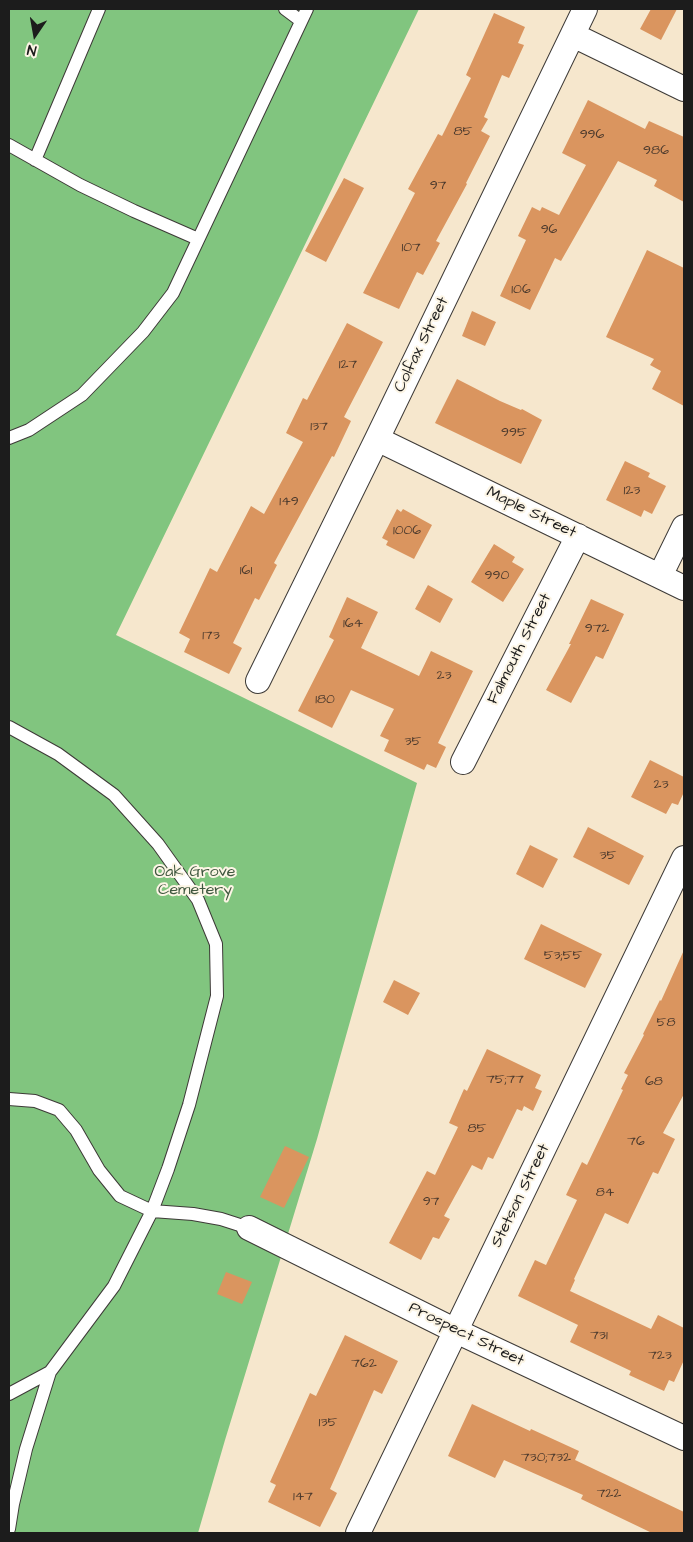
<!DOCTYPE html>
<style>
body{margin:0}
#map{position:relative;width:693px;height:1542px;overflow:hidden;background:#f6e7cd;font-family:"Architects Daughter",sans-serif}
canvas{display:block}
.frame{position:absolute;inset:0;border:10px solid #1c1c1c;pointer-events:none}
.north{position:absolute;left:10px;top:10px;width:50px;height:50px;-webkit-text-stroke:4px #fcf5e5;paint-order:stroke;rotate:192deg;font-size:14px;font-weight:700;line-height:20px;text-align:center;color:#1c1c1c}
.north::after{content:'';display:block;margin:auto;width:18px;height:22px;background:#1c1c1c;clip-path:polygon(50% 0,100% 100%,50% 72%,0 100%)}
</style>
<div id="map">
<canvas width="693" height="1542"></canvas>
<div class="frame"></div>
<div class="north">N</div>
</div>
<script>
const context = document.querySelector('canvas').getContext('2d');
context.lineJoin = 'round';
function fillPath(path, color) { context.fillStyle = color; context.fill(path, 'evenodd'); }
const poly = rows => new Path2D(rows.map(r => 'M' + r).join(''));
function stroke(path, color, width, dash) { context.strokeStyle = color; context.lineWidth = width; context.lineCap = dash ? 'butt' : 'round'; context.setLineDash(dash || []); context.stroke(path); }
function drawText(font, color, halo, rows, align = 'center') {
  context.font = font + ' "Architects Daughter",sans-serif'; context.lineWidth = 4; context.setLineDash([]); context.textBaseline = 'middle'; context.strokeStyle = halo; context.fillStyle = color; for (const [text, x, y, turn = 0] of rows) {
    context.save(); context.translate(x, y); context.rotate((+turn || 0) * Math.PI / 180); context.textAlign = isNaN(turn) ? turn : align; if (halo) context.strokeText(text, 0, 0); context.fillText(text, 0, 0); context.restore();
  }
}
fillPath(poly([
 [9,9,419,9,116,635,417,783,317,1139,225,1440,198,1533,9,1533]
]), '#81c57f');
fillPath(poly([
 [651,9,677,9,661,40,640,29],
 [494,13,525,27,518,43,524,45,509,78,502,75,484,117,488,119,481,131,490,136,466,183,467,184,436,241,440,243,423,275,417,272,399,309,363,293,415,193,408,189,438,134,442,136,471,78,466,75],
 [588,100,645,129,649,121,684,137,684,202,654,186,657,180,618,161,561,261,555,258,530,310,500,296,526,240,518,236,532,207,540,211,542,207,559,215,586,165,562,153],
 [344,178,364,188,326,262,305,251],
 [647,250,684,268,684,406,652,389,661,371,650,365,654,359,606,337],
 [472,311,496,322,485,346,462,336],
 [347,323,383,342,344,417,351,421,334,457,332,456,274,563,277,565,259,600,255,598,233,643,242,648,229,674,184,652,190,639,179,633,210,568,217,572,251,506,264,514,303,442,286,433,303,398,307,400],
 [457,379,500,401,521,410,522,409,542,420,521,464,435,423],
 [625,461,650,473,648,477,666,486,652,514,644,510,641,517,606,500],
 [397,509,401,512,403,509,432,525,414,559,386,545,388,541,382,538],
 [494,544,515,557,512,562,524,569,503,602,471,582],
 [428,585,453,599,440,623,415,609],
 [347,597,378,612,361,648,419,676,431,651,473,671,438,743,446,747,436,768,427,764,424,770,384,751,389,740,380,736,394,709,351,690,332,728,298,711,334,640,329,637],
 [591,599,624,614,603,659,596,656,571,703,546,690,571,644,569,644],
 [650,760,684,777,684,792,678,805,672,803,666,814,631,797],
 [588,827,644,856,629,885,573,857],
 [530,845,558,859,543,888,516,874],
 [541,924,602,954,585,988,524,959],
 [684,950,684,1094,663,1133,675,1139,658,1174,653,1172,628,1224,605,1213,574,1279,575,1280,570,1291,651,1329,658,1315,684,1328,684,1360,674,1382,669,1380,664,1391,629,1375,631,1371,570,1342,578,1325,518,1296,535,1260,546,1265,577,1200,566,1195,582,1162,587,1165,623,1090,621,1089,628,1075,624,1073,644,1035,643,1034,660,1000,661,1001],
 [394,980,420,993,408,1015,383,1002],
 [487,1049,541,1075,535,1088,542,1091,533,1111,524,1106,522,1111,517,1109,493,1159,488,1157,482,1170,472,1165,444,1216,450,1219,439,1239,433,1237,421,1260,389,1243,427,1171,435,1175,458,1127,449,1123,464,1089,467,1091],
 [285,1146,309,1157,284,1208,260,1197],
 [226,1272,252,1282,242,1304,217,1294],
 [345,1335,398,1361,382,1394,374,1390,330,1489,337,1493,320,1527,268,1502,276,1485,270,1482,310,1393,316,1396],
 [472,1404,530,1431,531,1429,579,1451,575,1460,684,1512,684,1533,652,1533,581,1499,583,1495,504,1460,495,1478,448,1456]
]), '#da955f');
const service = poly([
 [285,9,301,21],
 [9,145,80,185,134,211,198,239],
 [35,160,99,9],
 [9,438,29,430,82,395,143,332,173,293,307,9],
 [9,727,58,754,114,795,158,844,198,900,216,944,217,996,189,1105,168,1169,152,1211,193,1214,221,1219,249,1228],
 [9,1099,35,1101,59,1110,76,1130,99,1170,120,1196,152,1211,114,1286,50,1372,26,1449,13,1504,9,1529],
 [9,1394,50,1372]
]);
const minor = poly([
 [573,35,684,89],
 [377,439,684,588],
 [660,576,684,527],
 [258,681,377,439,585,9],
 [463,762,578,536],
 [249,1228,456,1331,684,1438],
 [358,1533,684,858]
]);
stroke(service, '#3d3a37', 14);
stroke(minor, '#3d3a37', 26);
stroke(service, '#fff', 12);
stroke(minor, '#fff', 24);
drawText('14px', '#4c3a2d', null, [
 ["85",463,132],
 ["996",592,135],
 ["986",656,151],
 ["97",438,186],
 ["96",549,230],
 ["107",411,248],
 ["106",521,290],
 ["127",348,365],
 ["137",319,427],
 ["995",514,433],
 ["123",632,491],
 ["149",289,502],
 ["1006",407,531],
 ["161",246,571],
 ["990",497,576],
 ["164",353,624],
 ["972",597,629],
 ["173",211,636],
 ["23",444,676],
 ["180",325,700],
 ["35",413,742],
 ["23",661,785],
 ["35",608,856],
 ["53;55",563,956],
 ["58",666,1023],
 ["75;77",505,1080],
 ["68",654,1082],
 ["85",477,1129],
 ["76",636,1142],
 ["84",605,1193],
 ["97",431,1202],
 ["731",599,1336],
 ["723",660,1356],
 ["762",364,1364],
 ["135",328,1423],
 ["730;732",546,1458],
 ["722",609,1494],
 ["147",303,1497]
]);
drawText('16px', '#1c1c1c', '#fcf5e5', [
 ["Colfax Street",422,345,-64],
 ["Maple Street",531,513,26],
 ["Falmouth Street",520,649,-63],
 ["Stetson Street",521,1196,-64],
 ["Prospect Street",466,1335,26]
]);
drawText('16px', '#3f573f', '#fcf5e5', [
 ["Oak Grove",195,873],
 ["Cemetery",195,891]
]);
</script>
